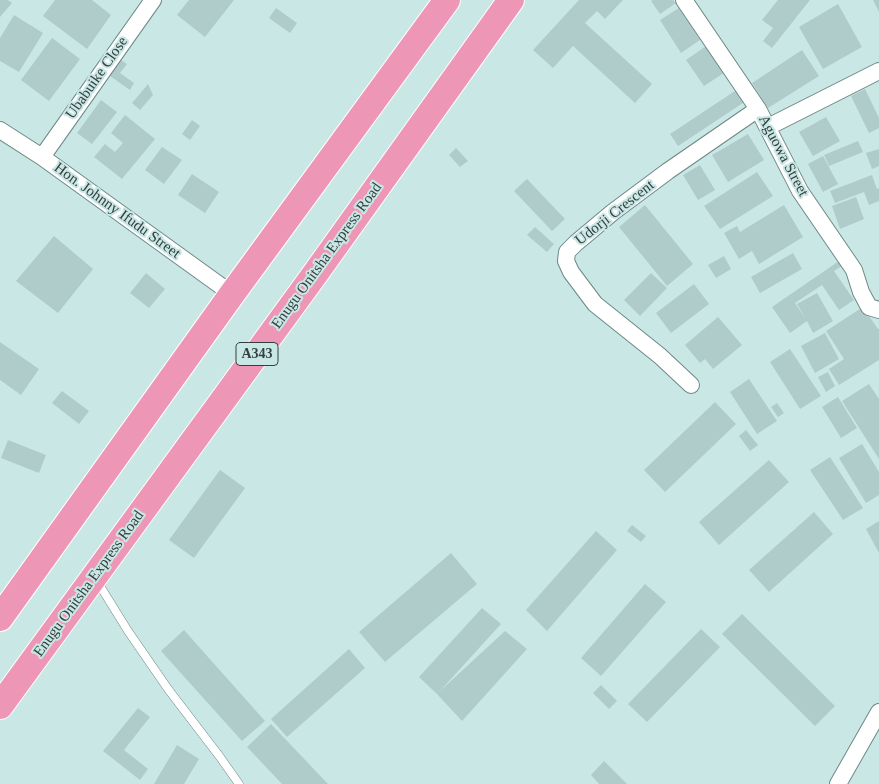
<!DOCTYPE html>
<style>
body{margin:0}
canvas{display:block;background:#c9e7e5}
</style>
<canvas width="879" height="784"></canvas>
<script>
const context = document.querySelector('canvas').getContext('2d');
context.lineJoin = 'round';
function fillPath(path, color) { context.fillStyle = color; context.fill(path, 'evenodd'); }
const poly = rows => new Path2D(rows.map(r => 'M' + r).join(''));
function stroke(path, color, width, dash) { context.strokeStyle = color; context.lineWidth = width; context.lineCap = dash ? 'butt' : 'round'; context.setLineDash(dash || []); context.stroke(path); }
function drawText(font, color, halo, rows, align = 'center') {
  context.font = font + ' "Times New Roman",serif'; context.lineWidth = 4; context.setLineDash([]); context.textBaseline = 'middle'; context.strokeStyle = halo; context.fillStyle = color; for (const [text, x, y, turn = 0] of rows) {
    context.save(); context.translate(x, y); context.rotate((+turn || 0) * Math.PI / 180); context.textAlign = isNaN(turn) ? turn : align; if (halo) context.strokeText(text, 0, 0); context.fillText(text, 0, 0); context.restore();
  }
}
fillPath(poly([
 [0,0,8,0,12,3,0,17],
 [55,0,92,0,111,15,87,49,43,16],
 [189,0,234,0,205,37,177,15],
 [579,0,623,0,605,19,597,11,585,23,652,84,635,103,573,46,553,68,533,50],
 [653,0,673,0,676,3,660,14,651,1],
 [778,0,810,0,772,48,763,41,773,28,762,20],
 [873,0,879,0,879,12],
 [838,4,862,47,823,69,799,27],
 [276,8,297,23,290,33,269,18],
 [679,8,700,40,681,53,660,20],
 [14,15,43,33,19,72,0,61,0,38],
 [52,38,80,59,49,101,21,80],
 [709,44,727,71,704,86,686,60],
 [802,50,819,76,768,108,752,83],
 [118,58,127,64,120,73,134,83,130,90,107,74],
 [148,84,153,95,140,110,132,103],
 [741,87,749,99,678,146,670,134],
 [865,89,879,118,879,128,869,133,851,96],
 [101,100,117,112,92,144,77,133],
 [125,115,155,139,122,179,94,157,105,144,115,152,123,143,111,133],
 [826,117,840,141,813,156,799,132],
 [192,120,200,126,190,140,182,134],
 [748,134,764,160,728,182,712,155],
 [858,141,863,152,829,166,824,155],
 [162,147,182,160,164,184,145,170],
 [456,148,468,161,460,167,449,155],
 [879,149,879,166,872,169,866,153],
 [823,156,838,184,823,192,808,164],
 [700,165,715,190,698,200,683,175],
 [757,172,773,196,720,229,704,206],
 [192,174,219,192,205,213,178,195],
 [872,175,877,189,879,188,879,201,869,205,864,192,835,203,830,191],
 [527,179,565,219,552,231,514,191],
 [856,197,864,219,840,229,832,206],
 [645,205,693,264,667,286,619,227],
 [784,205,803,237,759,264,752,251,739,259,724,233,737,226,740,232],
 [535,227,554,244,547,252,527,235],
 [54,236,93,269,58,313,16,281],
 [793,253,802,269,760,293,751,277],
 [724,256,731,269,716,278,708,265],
 [839,261,842,266,834,271,854,300,839,310,822,285,795,303,805,318,797,304,817,293,833,321,813,333,807,321,790,333,772,307],
 [146,273,165,289,149,308,130,293],
 [651,273,667,288,640,316,624,300],
 [694,284,709,304,671,333,656,313],
 [863,307,878,329,879,329,879,360,839,385,829,369,844,359,826,331],
 [718,317,742,345,713,369,705,359,700,363,685,345],
 [825,333,839,359,815,373,801,346],
 [0,342,39,369,21,395,0,380],
 [790,349,821,396,800,409,770,362],
 [828,372,835,386,826,392,818,377],
 [749,379,777,421,757,434,730,392],
 [869,384,879,399,879,459,842,401],
 [62,391,89,411,79,424,52,403],
 [838,397,857,428,841,438,822,407],
 [715,402,736,424,665,492,644,470],
 [777,403,784,413,778,417,771,407],
 [746,430,758,445,750,451,739,436],
 [8,440,46,455,39,473,1,458],
 [862,444,879,472,879,495,866,503,839,458],
 [830,457,863,508,843,520,810,470],
 [769,460,789,482,719,545,699,522],
 [220,470,245,488,194,558,169,540],
 [814,512,833,534,769,592,749,570],
 [879,521,879,553,866,529],
 [632,525,646,536,641,542,627,531],
 [596,531,617,550,547,631,526,610],
 [451,553,477,584,385,662,359,632],
 [645,584,666,602,601,676,581,658],
 [482,608,501,624,440,691,505,631,527,649,462,721,437,694,419,677],
 [742,614,835,706,815,726,722,634],
 [701,629,720,647,647,722,628,704],
 [184,630,265,721,242,741,161,651],
 [349,649,365,668,287,737,271,719],
 [601,685,617,701,609,709,593,693],
 [138,708,150,717,124,750,148,769,140,780,103,751],
 [271,724,328,784,282,784,247,747],
 [177,745,199,759,184,784,154,784],
 [604,761,627,784,599,784,591,775]
]), '#afcccb');
const service = poly([
 [97,581,128,631,168,689,220,757,239,784]
]);
const minor = poly([
 [684,0,758,109,800,191,854,270,861,292,869,307,879,310],
 [768,127,879,71],
 [0,130,42,157,232,294],
 [42,157,153,0],
 [691,385,660,356,595,304,571,272,566,261,567,252,576,243,613,212,668,171,758,109],
 [838,784,879,712]
]);
const trunk = poly([
 [0,618,232,294,447,0],
 [0,706,315,274,511,0]
]);
stroke(service, '#6d8887', 9);
stroke(minor, '#6d8887', 18);
stroke(trunk, '#fff', 28);
stroke(service, '#fff', 8);
stroke(minor, '#fff', 16);
stroke(trunk, '#ee96b6', 26);
for (const [x, y, w] of [
 [257,354,42]
]) { const box = new Path2D(); box.roundRect(x - w / 2, y - 11.5, w, 23, 4); context.fillStyle = '#c9e7e5'; context.fill(box); stroke(box, '#343f3f', 1); }
drawText('bold 14px', '#343f3f', null, [
 ["A343",257,354]
]);
drawText('15px', '#343f3f', '#c9e7e5', [
 ["Ubabuike Close",97,78,-55],
 ["Aguowa Street",783,156,62],
 ["Hon. Johnny Ifudu Street",117,211,36],
 ["Udorji Crescent",615,213,-38],
 ["Enugu Onitsha Express Road",327,256,-54],
 ["Enugu Onitsha Express Road",89,584,-54]
]);
</script>
